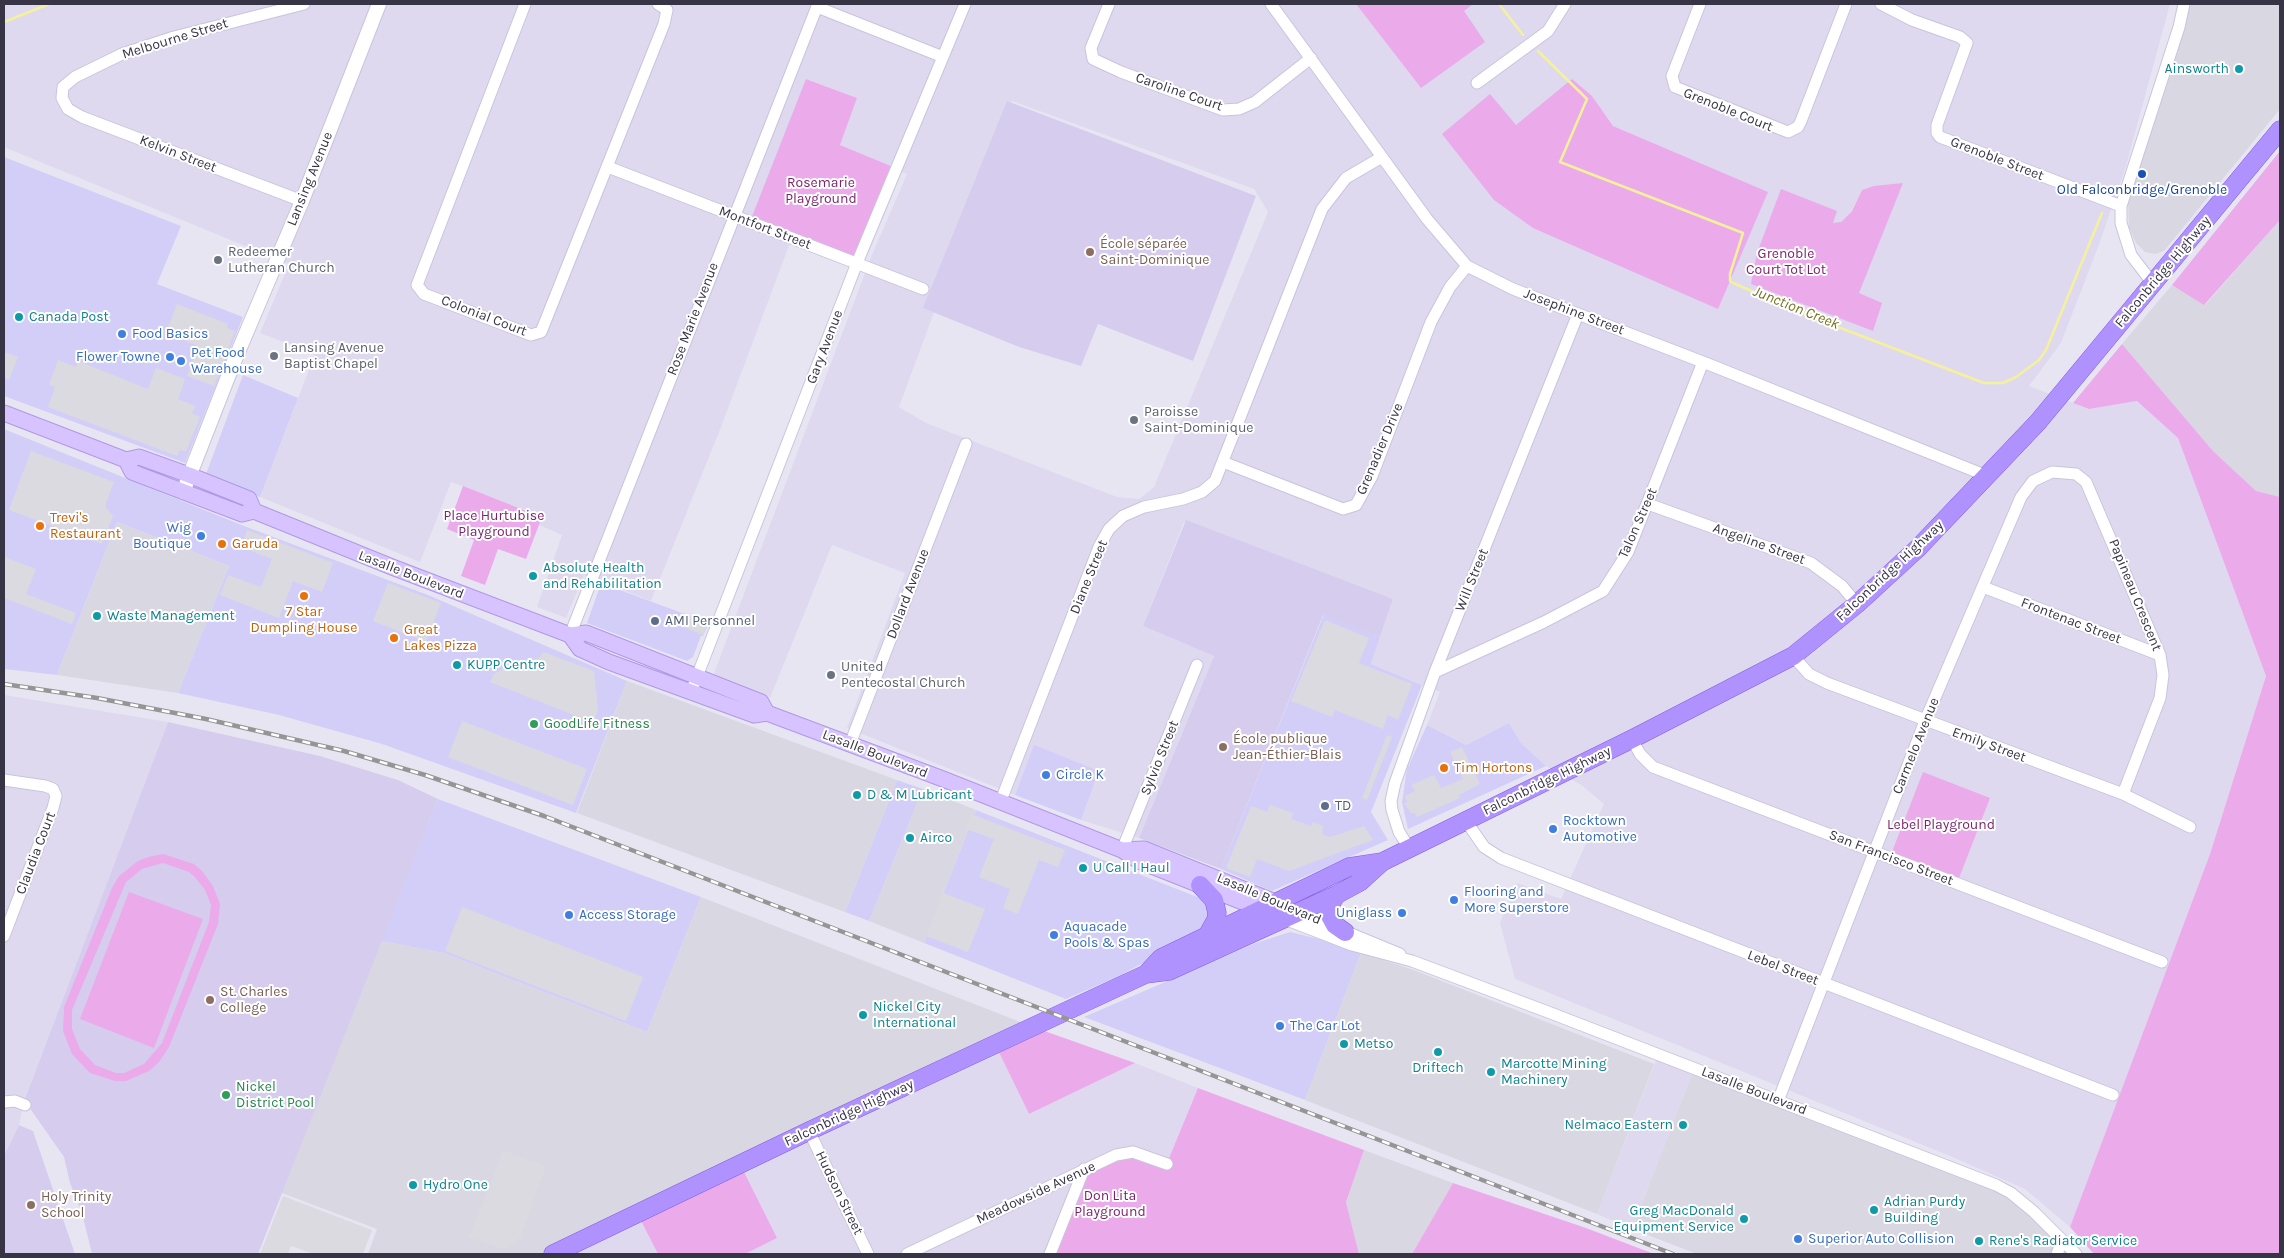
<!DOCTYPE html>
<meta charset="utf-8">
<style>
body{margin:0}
#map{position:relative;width:2284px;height:1258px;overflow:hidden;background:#e8e5f3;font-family:Karla,sans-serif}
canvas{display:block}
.frame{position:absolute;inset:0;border:5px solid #373446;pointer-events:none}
</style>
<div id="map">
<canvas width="2284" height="1258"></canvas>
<div class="frame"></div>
</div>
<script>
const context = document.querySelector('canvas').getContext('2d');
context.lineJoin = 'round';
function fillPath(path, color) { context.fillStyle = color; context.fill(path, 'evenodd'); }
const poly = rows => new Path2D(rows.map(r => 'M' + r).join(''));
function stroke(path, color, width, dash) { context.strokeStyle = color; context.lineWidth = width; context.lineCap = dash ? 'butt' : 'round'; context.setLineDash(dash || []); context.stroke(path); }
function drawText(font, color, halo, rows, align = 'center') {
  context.font = font + ' Karla,sans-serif'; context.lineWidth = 4; context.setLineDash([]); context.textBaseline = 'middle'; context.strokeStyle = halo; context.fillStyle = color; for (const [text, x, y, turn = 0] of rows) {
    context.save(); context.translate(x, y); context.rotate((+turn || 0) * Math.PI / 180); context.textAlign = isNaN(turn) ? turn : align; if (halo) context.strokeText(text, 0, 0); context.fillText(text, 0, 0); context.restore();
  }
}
fillPath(poly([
 [4,4,1356,4,1421,88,1464,10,1473,4,2170,4,2126,166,2100,242,2061,343,2029,386,2089,409,2137,401,2178,438,2266,676,2210,854,2070,1227,2025,1189,1950,1156,1515,979,1500,923,1517,883,1561,899,1604,804,1580,784,1546,766,1521,743,1509,723,1466,745,1427,725,1440,692,1371,664,1393,599,1184,522,1143,626,1214,656,1139,838,1081,820,1099,771,1034,746,1015,795,847,728,905,573,832,545,770,698,713,676,871,257,907,174,840,145,857,98,807,79,793,235,721,427,651,601,584,575,566,618,537,607,562,535,539,525,542,516,451,482,420,562,260,497,315,354,260,333,289,264,4,147],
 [1592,96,1613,126,1767,192,1718,308,1442,134,1515,125],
 [1012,101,1254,189,1268,212,1154,487,1139,499,1117,497,926,423,899,407],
 [1903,183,1858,293,1841,222,1852,210,1862,190],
 [4,695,168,722,23,1104,19,1125,4,1156],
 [995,1044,1029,1114,1135,1063,1198,1088,1167,1163,1050,1254,745,1254,777,1238,740,1164],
 [1658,1055,1694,1069,1632,1229,1597,1214],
 [637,1213,658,1254,552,1254]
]), '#ded9ef');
fillPath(poly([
 [4,157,181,226,157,284,243,317,185,463,4,396],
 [243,375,298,398,260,497,206,474],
 [4,429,244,526,428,595,627,681,576,813,382,744,279,715,178,693,229,566,117,522,57,675,4,669],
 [601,583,709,623,703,636,701,636,693,657,687,661,587,623],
 [1324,614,1380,637,1371,664,1422,685,1371,812,1388,840,1272,891,1221,869],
 [1509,723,1521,743,1546,766,1408,829,1402,802,1407,769,1427,725,1466,745],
 [1034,745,1099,771,1081,820,1015,795],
 [897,780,923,789,869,921,845,912],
 [438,799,701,897,647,1032,443,953,381,941],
 [976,810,1205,900,1212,910,1206,929,1117,977,1066,999,924,943],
 [1290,932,1319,939,1361,953,1305,1100,1084,1017,1253,944]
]), '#d3cef7');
fillPath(poly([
 [2190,4,2280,4,2280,109,2164,251,2155,254,2145,252,2136,243,2129,227,2128,201],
 [2280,220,2280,497,2256,491,2213,451,2122,344,2172,285,2205,305],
 [117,522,229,566,178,693,57,675],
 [627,681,897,780,845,912,577,813],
 [923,789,976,810,924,943,869,921],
 [701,897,1033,1027,552,1254,368,1254,377,1229,282,1193,381,941,443,953,647,1032],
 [1361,953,1411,969,1654,1064,1597,1214,1305,1100],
 [1694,1069,1995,1186,2075,1254,1697,1254,1632,1229],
 [1364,1150,1453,1183,1412,1254,1359,1254,1346,1202]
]), '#d8d7e2');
fillPath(poly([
 [1007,101,1256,196,1193,361,1098,324,1081,366,1019,347,923,308],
 [1186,520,1393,599,1380,637,1323,615,1221,869,1139,838,1214,656,1143,626],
 [168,722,320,756,398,780,438,799,258,1254,92,1254,82,1213,70,1183,64,1157,29,1107,23,1104],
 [19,1125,33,1131,75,1254,4,1254,4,1156]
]), '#d6cdee');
fillPath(poly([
 [1356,4,1473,4,1464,11,1485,42,1421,88],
 [806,79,857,98,840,145,893,167,856,255,850,256,751,219],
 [1572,79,1592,96,1613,126,1768,192,1718,309,1533,228,1494,200,1442,134,1490,94,1516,125],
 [2280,151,2280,220,2204,305,2172,285],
 [1903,183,1859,293,1882,303,1873,331,1751,284,1757,253,1781,189,1837,211,1833,223,1841,222,1852,211,1862,190,1874,186],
 [2122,344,2213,451,2256,491,2280,497,2280,1254,2094,1254,2070,1227,2210,854,2266,676,2178,438,2137,401,2089,409,2073,403],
 [463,486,542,517,526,559,498,549,485,585,461,576,474,540,447,529],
 [1923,772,1990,798,1959,878,1892,852],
 [163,854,194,864,202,871,213,886,220,904,218,924,169,1047,159,1062,149,1071,126,1081,115,1081,90,1073,72,1054,63,1031,64,1007,112,888,119,876,138,861,148,857],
 [163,863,189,872,195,877,205,890,211,905,209,922,162,1043,144,1064,124,1073,116,1073,95,1065,80,1049,72,1029,72,1010,126,882,142,869],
 [129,892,203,919,154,1048,80,1019],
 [1033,1027,1135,1063,1029,1114,995,1044],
 [1198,1088,1364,1150,1346,1202,1359,1254,1050,1254,1084,1168,1116,1154,1167,1163],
 [740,1164,777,1238,745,1254,658,1254,637,1213],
 [1453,1183,1586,1228,1654,1254,1412,1254]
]), '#ebaaea');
fillPath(poly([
 [177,304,228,324,227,328,235,331,214,386,187,376,198,346,166,333],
 [4,352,18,357,9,380,4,378],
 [58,360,76,367,78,361,148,389,156,368,185,379,178,399,195,406,192,413,200,417,186,452,180,450,177,456,48,407,55,387,49,385],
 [31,451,114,482,105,506,113,516,102,544,9,510],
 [247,530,333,563,322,592,293,581,279,618,220,595,228,575,261,587,272,559,241,547],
 [4,557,36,569,26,594,76,613,72,624,4,598],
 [388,583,441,603,426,642,373,621],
 [681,612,708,623,703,635,676,624],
 [1325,620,1369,638,1359,663,1412,684,1398,720,1388,715,1383,729,1335,710,1332,717,1291,701],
 [543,652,594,671,598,709,594,723,490,682,494,674,510,665,539,658],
 [462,721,587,769,573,805,448,757],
 [1387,735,1392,737,1367,800,1362,798],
 [1462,747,1480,784,1459,795,1460,798,1417,817,1415,813,1411,813,1404,803,1407,802,1405,796,1415,791,1411,785,1434,775,1441,788,1463,779,1450,752],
 [1270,805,1293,813,1291,819,1311,826,1313,822,1323,826,1322,834,1330,837,1364,826,1373,840,1289,871,1257,859,1250,877,1226,868,1251,806,1267,812],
 [971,814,1065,850,1058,867,1039,860,1018,914,1003,908,1010,889,979,877,994,839,966,829],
 [943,893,985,909,968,952,926,936],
 [462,907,643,977,626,1021,445,951],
 [503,1150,546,1167,520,1238,503,1249,469,1237],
 [283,1196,372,1230,363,1254,314,1254,291,1246,288,1254,260,1254]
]), '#dbdae1');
stroke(poly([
 [1499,4,1523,35],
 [4,22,49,4],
 [1538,51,1587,99,1560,162,1743,233,1730,274,1730,281,1733,283,1812,317,1984,383,2003,383,2016,377,2039,360,2046,350,2102,213]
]), '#f4f19d', 2.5);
const minor = poly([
 [525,4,417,285,424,294,531,335,541,332,664,24,667,10,658,4],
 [1109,4,1091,48,1093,59,1121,72,1223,110,1239,109,1255,102,1311,58],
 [1271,4,1427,219,1467,266,1513,289,1708,364,1987,476],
 [1700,4,1672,76,1675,87,1788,132,1798,127,1801,121,1846,4],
 [1881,4,1912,20,1960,37,1967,43,1937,125,1937,133,1940,137,2121,206],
 [817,7,943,57],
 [1477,83,1548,31,1565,4],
 [608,167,923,289],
 [302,201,82,117,68,109,62,98,63,87,75,77,122,54,174,37,304,4],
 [2154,285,2131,255,2121,223,2121,206,2179,27,2184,4],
 [1223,462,1343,509,1356,505,1372,476,1431,322,1450,287,1467,266],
 [1648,504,1811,563,1842,586,1857,604],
 [1983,587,2160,655],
 [570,635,818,4],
 [1793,656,1809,674,1827,683,2123,794,2190,827],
 [1435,672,1544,622,1603,591,1628,552,1703,362],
 [691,692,857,263,965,4],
 [1632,739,1640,754,1653,767,2162,962],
 [850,744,966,444],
 [4,780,45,786,53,789,56,796,53,808,4,936],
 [1000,803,1099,547,1109,529,1123,516,1144,507,1183,499,1202,492,1215,481,1322,209,1346,178,1382,157],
 [1466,821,1484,847,1501,858,2113,1095],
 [1409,848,1399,832,1392,810,1391,801,1395,783,1435,672,1578,314],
 [1122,850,1197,665],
 [1298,912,1400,954],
 [1282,918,1352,945,1412,961,1548,1012,1996,1185,2011,1193,2034,1212,2076,1254],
 [1778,1101,1925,721,2021,497,2033,481,2052,472,2076,474,2086,482,2160,655,2163,675,2160,698,2123,794],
 [4,1102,15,1101,25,1105],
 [809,1131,868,1254],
 [907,1254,1116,1155,1133,1152,1167,1164],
 [1050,1254,1084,1169],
 [2057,1254,2062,1241]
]);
const tertiary = poly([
 [183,492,233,364,302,201,379,4]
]);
const secondary = poly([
 [4,413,126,460,139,457,189,475,249,499,254,511],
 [126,460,132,472,242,514,254,511,392,567,570,635,586,633,761,702,767,713],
 [570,635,580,649,609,662,754,715,767,713,943,779,1122,850,1139,861,1268,912],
 [1122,850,1144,849,1285,906]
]);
const primary = poly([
 [1200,885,1214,900,1217,913,1216,920,1207,936],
 [1336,895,1330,905,1329,914,1335,925,1345,932],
 [1146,974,1161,958,1349,867,1382,862],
 [553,1254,809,1131,1146,974,1169,971,1336,895,1360,882,1382,862,1632,739,1793,656,1857,604,1918,548,2038,422,2280,130]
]);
stroke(minor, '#c9c4dd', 13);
stroke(tertiary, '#c9c4dd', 16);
stroke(secondary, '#af99e3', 17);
stroke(primary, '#805beb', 19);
stroke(minor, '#fff', 11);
stroke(tertiary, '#fff', 14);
stroke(secondary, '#d6c3ff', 15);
stroke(primary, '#b092ff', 18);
const rail = poly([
 [4,684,97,698,206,719,344,751,425,775,544,816,1673,1254]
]);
stroke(rail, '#959595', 4.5);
stroke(rail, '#fff', 2.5, [8]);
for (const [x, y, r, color] of [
 [2239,69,5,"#0f9aa8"],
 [2142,174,5,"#1a4fb4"],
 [1090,252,5,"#8d6e63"],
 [218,260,5,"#6b7280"],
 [19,317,5,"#0f9aa8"],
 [122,334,5,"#3f7fe0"],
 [274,356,5,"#6b7280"],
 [170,357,5,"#3f7fe0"],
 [181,361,5,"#3f7fe0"],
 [1134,420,5,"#6b7280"],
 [40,526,5,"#e8710a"],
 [201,536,5,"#3f7fe0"],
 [222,544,5,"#e8710a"],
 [533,576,5,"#0f9aa8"],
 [304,596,5,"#e8710a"],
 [97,616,5,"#0f9aa8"],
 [655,621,5,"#5c6f8a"],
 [394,638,5,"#e8710a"],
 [457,665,5,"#0f9aa8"],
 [831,675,5,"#6b7280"],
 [534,724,5,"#2e9e5b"],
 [1223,747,5,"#8d6e63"],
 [1444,768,5,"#e8710a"],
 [1046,775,5,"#3f7fe0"],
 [857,795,5,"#0f9aa8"],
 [1325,806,5,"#5c6f8a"],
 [1553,829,5,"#3f7fe0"],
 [910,838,5,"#0f9aa8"],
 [1083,868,5,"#0f9aa8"],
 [1454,900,5,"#3f7fe0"],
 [1402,913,5,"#3f7fe0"],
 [569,915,5,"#3f7fe0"],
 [1054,935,5,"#3f7fe0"],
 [210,1000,5,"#8d6e63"],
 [863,1015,5,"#0f9aa8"],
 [1280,1026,5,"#3f7fe0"],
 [1344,1044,5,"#0f9aa8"],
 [1438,1052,5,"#0f9aa8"],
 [1491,1072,5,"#0f9aa8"],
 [226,1095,5,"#2e9e5b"],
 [1683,1125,5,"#0f9aa8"],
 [413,1185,5,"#0f9aa8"],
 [31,1205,5,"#8d6e63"],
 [1874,1210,5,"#0f9aa8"],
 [1744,1219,5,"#0f9aa8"],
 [1798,1239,5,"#3f7fe0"],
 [1979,1241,5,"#0f9aa8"]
]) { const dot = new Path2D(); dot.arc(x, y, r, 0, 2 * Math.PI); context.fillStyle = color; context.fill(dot); stroke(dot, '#fff', 2); }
drawText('14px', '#373446', '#fff', [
 ["Melbourne Street",175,39,-17],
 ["Caroline Court",1179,92,19],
 ["Grenoble Court",1728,110,22],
 ["Kelvin Street",178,154,21],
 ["Grenoble Street",1997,159,21],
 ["Lansing Avenue",310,179,-68],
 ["Montfort Street",765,228,21],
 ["Falconbridge Highway",2163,272,-50],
 ["Josephine Street",1574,312,21],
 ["Colonial Court",484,316,21],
 ["Rose Marie Avenue",693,319,-69],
 ["Gary Avenue",825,347,-69],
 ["Grenadier Drive",1380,449,-67],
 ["Talon Street",1638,523,-66],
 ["Angeline Street",1759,544,20],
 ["Falconbridge Highway",1890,571,-43],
 ["Lasalle Boulevard",411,575,21],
 ["Diane Street",1089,577,-68],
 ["Will Street",1472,580,-68],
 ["Dollard Avenue",908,594,-69],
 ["Papineau Crescent",2135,595,68],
 ["Frontenac Street",2071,621,21],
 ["Emily Street",1989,745,20],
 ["Carmelo Avenue",1916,746,-68],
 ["Lasalle Boulevard",875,754,21],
 ["Sylvio Street",1160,758,-68],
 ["Falconbridge Highway",1547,781,-26],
 ["Claudia Court",36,853,-69],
 ["San Francisco Street",1891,858,21],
 ["Lasalle Boulevard",1269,899,23],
 ["Lebel Street",1783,968,21],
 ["Lasalle Boulevard",1754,1091,21],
 ["Falconbridge Highway",849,1113,-25],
 ["Hudson Street",839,1193,64],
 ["Meadowside Avenue",1036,1193,-25]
]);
drawText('14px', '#0d838f', '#fff', [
 ["Ainsworth",2229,69,"right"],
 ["Canada Post",29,317],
 ["Absolute Health",543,568],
 ["and Rehabilitation",543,584],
 ["Waste Management",107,616],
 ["KUPP Centre",467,665],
 ["D & M Lubricant",867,795],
 ["Airco",920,838],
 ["U Call I Haul",1093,868],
 ["Nickel City",873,1007],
 ["International",873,1023],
 ["Metso",1354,1044],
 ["Marcotte Mining",1501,1064],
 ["Machinery",1501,1080],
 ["Driftech",1438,1068,"center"],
 ["Nelmaco Eastern",1673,1125,"right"],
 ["Hydro One",423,1185],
 ["Adrian Purdy",1884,1202],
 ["Building",1884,1218],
 ["Greg MacDonald",1734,1211,"right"],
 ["Equipment Service",1734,1227,"right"],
 ["Rene's Radiator Service",1989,1241]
], 'left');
drawText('14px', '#7b246c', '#fff', [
 ["Rosemarie",821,183],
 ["Playground",821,199],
 ["Grenoble",1786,254],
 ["Court Tot Lot",1786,270],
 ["Place Hurtubise",494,516],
 ["Playground",494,532],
 ["Lebel Playground",1941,825],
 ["Don Lita",1110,1196],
 ["Playground",1110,1212]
]);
drawText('14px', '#164399', '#fff', [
 ["Old Falconbridge/Grenoble",2142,190]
]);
drawText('14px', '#785e54', '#fff', [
 ["École séparée",1100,244],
 ["Saint-Dominique",1100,260],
 ["École publique",1233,739],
 ["Jean-Éthier-Blais",1233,755],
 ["St. Charles",220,992],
 ["College",220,1008],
 ["Holy Trinity",41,1197],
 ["School",41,1213]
], 'left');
drawText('14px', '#5b616d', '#fff', [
 ["Redeemer",228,252],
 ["Lutheran Church",228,268],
 ["Lansing Avenue",284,348],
 ["Baptist Chapel",284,364],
 ["Paroisse",1144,412],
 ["Saint-Dominique",1144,428],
 ["United",841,667],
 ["Pentecostal Church",841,683]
], 'left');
drawText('14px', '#366cbe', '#fff', [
 ["Food Basics",132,334],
 ["Pet Food",191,353],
 ["Warehouse",191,369],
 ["Flower Towne",160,357,"right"],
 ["Wig",191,528,"right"],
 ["Boutique",191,544,"right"],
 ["Circle K",1056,775],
 ["Rocktown",1563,821],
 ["Automotive",1563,837],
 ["Flooring and",1464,892],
 ["More Superstore",1464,908],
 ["Uniglass",1392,913,"right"],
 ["Access Storage",579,915],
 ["Aquacade",1064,927],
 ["Pools & Spas",1064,943],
 ["The Car Lot",1290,1026],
 ["Superior Auto Collision",1808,1239]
], 'left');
drawText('14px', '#c56008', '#fff', [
 ["Trevi's",50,518],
 ["Restaurant",50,534],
 ["Garuda",232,544],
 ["7 Star",304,612,"center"],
 ["Dumpling House",304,628,"center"],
 ["Great",404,630],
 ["Lakes Pizza",404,646],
 ["Tim Hortons",1454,768]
], 'left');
drawText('14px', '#4e5e75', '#fff', [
 ["AMI Personnel",665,621],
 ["TD",1335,806]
], 'left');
drawText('14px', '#27864d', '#fff', [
 ["GoodLife Fitness",544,724],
 ["Nickel",236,1087],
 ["District Pool",236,1103]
], 'left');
drawText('italic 15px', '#75731e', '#fff', [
 ["Junction Creek",1796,308,22]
]);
</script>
